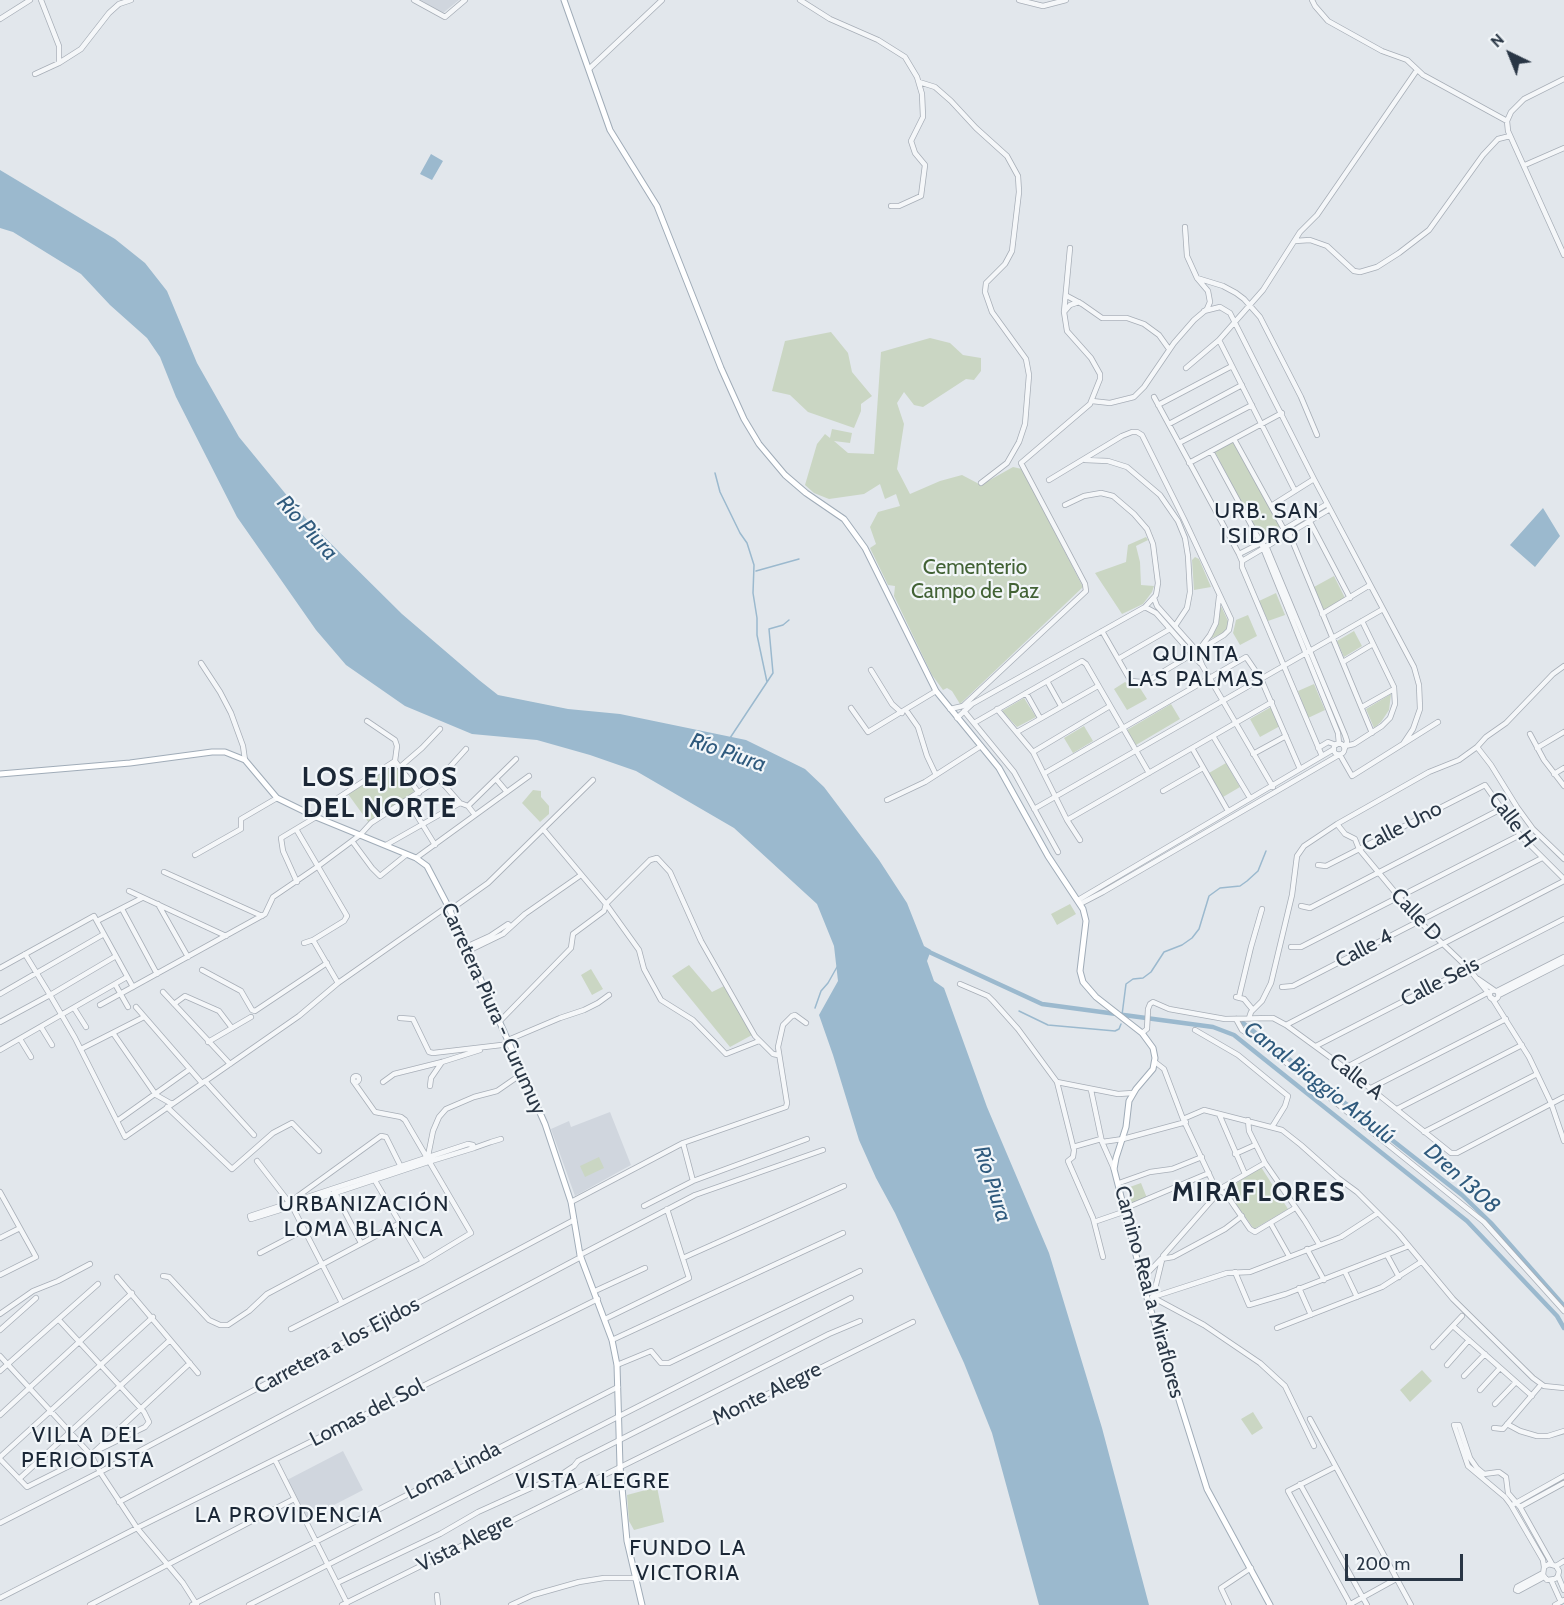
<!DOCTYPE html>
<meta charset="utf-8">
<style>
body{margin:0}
#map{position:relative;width:1564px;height:1605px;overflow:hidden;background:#e2e7ec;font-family:Cabin,sans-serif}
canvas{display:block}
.north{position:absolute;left:1480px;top:24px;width:60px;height:60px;-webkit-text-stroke:4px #f2f6f9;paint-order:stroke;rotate:317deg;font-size:16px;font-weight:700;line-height:24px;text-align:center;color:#293645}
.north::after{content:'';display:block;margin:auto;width:21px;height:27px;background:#293645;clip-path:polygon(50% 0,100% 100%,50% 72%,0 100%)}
.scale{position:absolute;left:1345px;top:1554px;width:118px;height:27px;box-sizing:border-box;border:3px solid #293645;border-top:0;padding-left:8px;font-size:18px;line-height:21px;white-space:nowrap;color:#293645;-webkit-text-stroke:4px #f2f6f9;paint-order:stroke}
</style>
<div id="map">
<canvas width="1564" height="1605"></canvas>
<div class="north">N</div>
<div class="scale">200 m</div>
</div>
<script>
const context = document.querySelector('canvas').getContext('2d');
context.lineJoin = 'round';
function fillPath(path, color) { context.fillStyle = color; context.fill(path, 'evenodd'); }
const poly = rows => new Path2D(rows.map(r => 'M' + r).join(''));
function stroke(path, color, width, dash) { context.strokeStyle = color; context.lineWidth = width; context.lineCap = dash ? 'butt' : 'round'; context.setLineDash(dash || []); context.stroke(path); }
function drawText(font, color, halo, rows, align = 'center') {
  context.font = font + ' Cabin,sans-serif'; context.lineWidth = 4.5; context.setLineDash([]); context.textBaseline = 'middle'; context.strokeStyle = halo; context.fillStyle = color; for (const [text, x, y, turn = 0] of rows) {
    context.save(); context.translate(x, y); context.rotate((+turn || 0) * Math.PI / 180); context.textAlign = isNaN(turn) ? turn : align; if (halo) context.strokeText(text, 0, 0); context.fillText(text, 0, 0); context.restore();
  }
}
fillPath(poly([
 [420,0,459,0,443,13],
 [610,1112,631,1165,575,1196,551,1129,569,1121,571,1127],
 [343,1451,363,1490,307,1519,287,1480]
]), '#d0d6de');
fillPath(poly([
 [831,332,848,353,852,372,872,396,861,404,861,411,854,428,808,412,790,395,772,391,785,341],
 [930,338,950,343,963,355,981,358,981,371,974,380,966,379,923,407,914,405,904,392,897,403,904,424,897,469,910,494,940,481,962,475,981,485,1013,467,1022,469,1083,587,960,704,952,691,947,688,943,690,932,675,894,596,895,586,888,585,870,548,876,544,870,527,878,512,900,506,896,494,885,499,880,484,864,494,829,499,814,493,805,485,817,444,825,434,830,438,832,429,852,433,850,443,834,441,848,453,874,454,881,352],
 [1234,441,1281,526,1261,540,1215,452],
 [1146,537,1148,540,1136,546,1140,562,1141,585,1154,586,1152,592,1143,604,1122,614,1095,573,1126,562,1128,545],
 [1195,557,1199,559,1211,587,1194,590,1192,560],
 [1334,576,1345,598,1324,610,1314,587],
 [1276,593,1285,615,1268,621,1259,601],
 [1221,606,1228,621,1227,628,1223,633,1210,639,1216,627],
 [1248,615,1257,636,1240,645,1233,633,1236,620],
 [1354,631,1362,646,1344,657,1337,641],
 [1125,682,1133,687,1140,688,1147,699,1127,710,1114,689],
 [1314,684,1325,710,1308,718,1298,691],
 [1391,694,1389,710,1381,722,1374,728,1366,709],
 [1024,698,1036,717,1017,727,1002,711],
 [1171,704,1180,719,1136,745,1127,730],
 [1271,707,1280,726,1260,737,1250,719],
 [1084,726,1093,741,1073,753,1064,738],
 [394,763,416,791,369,823,348,794],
 [1226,763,1240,787,1223,797,1209,773],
 [533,790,541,791,541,797,549,806,549,814,540,822,522,803],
 [1070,904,1076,914,1057,925,1051,914],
 [689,965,712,992,724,986,752,1035,730,1047,672,976],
 [591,969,603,989,592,995,581,975],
 [599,1157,604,1168,585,1177,580,1166],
 [1261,1167,1288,1209,1254,1229,1226,1190],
 [1141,1183,1147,1198,1130,1204,1127,1188],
 [1422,1370,1432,1381,1410,1402,1400,1390],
 [1253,1412,1263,1428,1252,1435,1241,1419],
 [657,1487,664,1522,634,1530,629,1521,627,1495]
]), '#cad6c3');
fillPath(poly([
 [431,154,443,161,432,180,420,174],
 [0,170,115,239,145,263,167,291,197,363,239,437,307,520,402,614,479,680,498,695,568,709,620,714,746,740,805,769,824,787,879,860,907,903,924,946,931,950,927,961,934,981,944,988,987,1107,1049,1253,1102,1428,1149,1605,1039,1605,992,1433,964,1363,895,1213,876,1178,859,1140,833,1055,819,1015,838,981,834,946,817,904,734,828,636,771,590,755,537,740,472,734,405,706,346,665,316,630,237,517,176,397,160,357,147,338,110,305,81,274,13,232,0,228],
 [1543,508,1560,536,1535,567,1510,545]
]), '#9bb9ce');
stroke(poly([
 [715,473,720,492,740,533,747,543,754,565,753,593,757,618,757,635,767,682],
 [756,571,799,559],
 [730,738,773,673,769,629,783,625,789,620],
 [815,1008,821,991,828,983,837,967],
 [1019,1011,1048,1025,1115,1031,1119,1029,1121,1024],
 [1122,1015,1126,984,1133,979,1143,978,1151,972,1164,952,1182,945,1192,938,1199,929,1209,896,1220,888,1240,886,1247,881,1258,871,1266,851]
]), '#9bb9ce', 1.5);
stroke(poly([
 [927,951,1042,1004,1213,1027,1234,1035,1467,1221,1557,1316,1564,1328],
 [1243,1023,1462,1195,1491,1223,1564,1306]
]), '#9bb9ce', 4.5);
const minor = poly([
 [41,0,59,46,59,63],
 [414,0,445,17,465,0],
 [800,0,830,19,878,40,905,57,917,77,922,94,923,117,911,141,915,153,925,165,921,196,899,206,891,206],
 [1019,0,1043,6,1066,0],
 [1312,0,1315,6,1328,21,1382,51,1407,60,1423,75,1507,121],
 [0,19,30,0],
 [589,69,662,0],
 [35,74,59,63,81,49,109,13,119,4,131,0],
 [1564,79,1524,99,1511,112,1507,121,1508,131,1564,255],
 [919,82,935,87,951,101,976,128,1007,156,1018,176,1019,192,1012,251,1005,264,986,283,985,292,992,312,1026,359,1029,375,1025,424,1019,442,1007,463,981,483],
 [1525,165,1564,148],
 [1295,241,1310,240,1327,246,1354,271,1360,272,1377,267,1399,253,1429,230,1483,155,1498,139,1510,136],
 [1197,278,1223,286,1236,293,1244,299,1260,317,1301,397,1317,435],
 [1067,296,1082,304,1102,318,1127,318,1144,324,1159,335,1169,349],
 [1204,311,1220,307,1230,313,1314,479,1414,667,1419,685,1420,709,1413,729,1403,744],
 [1064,312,1070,305,1079,302],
 [1219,340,1295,491],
 [1186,368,1219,340,1263,290,1300,232,1317,215,1417,70],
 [1154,397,1239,554,1242,561,1242,567,1322,756],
 [1092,401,1110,403,1134,397,1144,387,1174,343,1194,320,1207,309,1210,302,1208,291,1197,278,1187,256,1185,227],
 [1158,405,1232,366],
 [1169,424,1242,385],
 [1234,439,1287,535],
 [1179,443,1252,405],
 [1211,451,1261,543],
 [1085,460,1108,461,1127,467,1160,495,1178,521,1185,538,1188,556,1190,592,1187,608,1175,626],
 [1189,463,1282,413],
 [1049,480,1122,436,1132,432,1137,432,1142,435,1184,519,1231,619,1229,630,1224,635,1151,679,1141,682,1132,681,1129,678,1102,631],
 [1271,506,1314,479],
 [1309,520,1350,598],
 [1289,533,1372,733],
 [1239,554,1261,543,1327,504],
 [1242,561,1330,509],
 [1154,598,1157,606,1197,651,1202,665,1273,787],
 [1145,607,1156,613,1200,663],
 [1322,614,1370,585],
 [1201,647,1210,635,1216,623,1219,597],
 [1118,659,1170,629],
 [1343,662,1373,644],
 [201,663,220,692,231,713,243,746,245,760],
 [871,670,892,704,902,713],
 [1047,681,1061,706],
 [1026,693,1040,718],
 [1362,707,1394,689],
 [851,708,868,732,936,691],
 [950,709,963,706,1086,591,1085,584,1021,463,1090,404,1100,379,1100,374,1091,358,1067,331,1064,312,1070,248],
 [997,709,1033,752,1067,820,1080,840],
 [906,710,918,727,927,756,936,775],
 [964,711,1014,772,1058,852],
 [957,718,972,704,1145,607,1156,595,1158,583,1153,544,1147,529,1134,514,1113,496,1101,493,1084,496,1065,505],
 [367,721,395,740,397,746,395,761,419,793],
 [974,723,1082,661,1086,664,1149,773],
 [1017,732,1098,686],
 [1530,734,1544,760,1564,786],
 [1213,736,1250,798],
 '1333.5 749a5.5 5.5 0 1 1 11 0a5.5 5.5 0 1 1-11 0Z',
 [1339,744,1338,733,1261,543,1267,548,1345,735,1347,741,1345,748],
 [1345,746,1354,744,1382,726,1390,718,1395,704,1394,687,1362,621],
 [1477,747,1486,737,1506,723,1553,674,1564,666],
 [1192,748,1228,811],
 [1318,748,1328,742,1336,745],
 [1537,748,1564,732],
 [1033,752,1110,706],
 [1253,754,1286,736],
 [1340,755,1352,776,1438,722],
 [400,767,422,748,440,729],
 [1045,773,1246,657,1261,679,1300,769],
 [1554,774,1564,768],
 [439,779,460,803,468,806,475,815],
 [496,779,507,792],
 [1163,791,1203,768],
 [887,800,925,782,981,746],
 [408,801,435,845],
 [468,806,516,759],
 [1034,809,1383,609],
 [1067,820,1272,702],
 [1337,824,1345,834,1355,839,1359,849,1419,921,1468,968,1490,995],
 [296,829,347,916,344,921,313,940],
 [543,829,606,904,639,950,644,969,661,1000,693,1020,726,1054,759,1041],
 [352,841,372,868,380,876,406,855],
 [386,845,460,803],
 [195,855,241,829,241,819,277,798],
 [416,858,529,776],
 [1318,865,1326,866,1485,785,1520,835,1564,879],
 [164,872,262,916],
 [297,882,283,851,281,838,316,817,321,809,395,761],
 [129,891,226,936],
 [1078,900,1334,749],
 [158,904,188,957],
 [1080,904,1103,892,1339,755],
 [1301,906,1310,908,1501,809],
 [122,909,157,974],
 [450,910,488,883,593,780],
 [97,921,142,898],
 [304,943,313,940,338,983],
 [466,947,490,936,508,924,511,927],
 [1291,947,1301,947,1520,835],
 [468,951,503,934,525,914,581,875],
 [25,954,50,995,116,956],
 [0,968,94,916,133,987],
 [202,970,241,991,252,1010,255,1011,327,963],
 [1478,979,1494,990],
 [115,984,128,1007],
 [960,984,988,996,993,1001,1018,1029,1057,1082,1074,1150,1073,1157,1068,1161,1093,1218,1103,1257],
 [1282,987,1293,986,1542,858],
 '1489.5 995a4.5 4.5 0 1 1 9 0a4.5 4.5 0 1 1-9 0Z',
 [1497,991,1564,957],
 [163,992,230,1064],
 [0,994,104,934],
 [1499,995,1564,962],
 [1236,997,1244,999,1253,1010],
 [1239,997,1251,947,1262,909],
 [1492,998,1529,1057,1551,1103,1564,1141],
 [174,1004,185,996,219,1011,232,1028],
 [100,1005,265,914,273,897,317,867,360,835,371,823,439,779,466,749],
 [136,1007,202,1083],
 [74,1008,86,1027],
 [400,1018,413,1019,429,1052,433,1053,510,1044],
 [1249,1018,1251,1012,1262,1001,1271,983,1292,895,1297,856,1304,846,1337,824,1429,772,1459,760,1477,747,1491,765,1517,807,1533,829,1564,859],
 [1236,1019,1242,1030,1258,1040,1484,1222,1564,1311],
 [500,1021,571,948,573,934,604,911,606,904,650,860,657,858,670,872,701,941,755,1036,773,1054,778,1055],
 [0,1022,50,995,75,1038,125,1137,299,1016,338,983,448,906],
 [1286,1025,1564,881],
 [41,1027,52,1045],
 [1195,1030,1238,1055,1288,1096,1285,1106,1272,1127],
 [113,1033,156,1095,172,1104],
 [1142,1033,1147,1029,1148,1009,1150,1004,1153,1002,1169,1009,1225,1019,1273,1018,1286,1025,1345,1068,1451,1153,1457,1153,1564,1097],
 [20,1039,31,1057],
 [508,1040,560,1018,584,1010,598,1003,609,995],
 [208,1042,251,1017],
 [1316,1046,1564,919],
 [81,1049,144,1017],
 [0,1050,127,977],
 [1155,1062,1164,1069,1183,1119,1204,1110,1282,1130,1301,1145,1338,1178,1357,1192,1398,1233,1453,1299,1533,1378,1544,1386,1564,1388],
 [1345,1068,1487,993],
 '353 1079a3 3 0 1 1 6 0a3 3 0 1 1-6 0Z',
 [205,1081,254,1135],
 [383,1082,394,1074,442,1062,480,1050],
 [1057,1082,1118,1094,1133,1093],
 [430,1086,431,1078,442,1062],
 [1371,1088,1506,1019],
 [1091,1090,1102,1142,1114,1169],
 [167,1107,232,1169,273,1133,292,1123,319,1151],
 [1397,1109,1522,1045],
 [1219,1114,1245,1174],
 [1183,1119,1218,1193,1163,1256,1153,1297,1227,1273,1250,1272,1341,1237,1378,1213],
 [1248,1120,1249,1131,1265,1163,1305,1221,1319,1244],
 [117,1121,190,1069],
 [1424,1132,1537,1074],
 [1102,1142,1123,1139,1186,1122],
 [683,1143,693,1181],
 [1073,1147,1101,1139],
 [474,1148,473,1145,468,1144,250,1216,251,1219,335,1193,428,1162,474,1148,491,1142,501,1139],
 [1235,1154,1255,1145],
 [428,1156,433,1131,439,1117,446,1109,474,1097,497,1091,523,1073],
 [257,1161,292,1206,342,1303],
 [374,1179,423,1262],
 [1119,1183,1150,1172,1172,1169,1202,1157],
 [1218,1190,1226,1194,1250,1229,1255,1232,1295,1208],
 [1218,1190,1265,1163],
 [334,1191,361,1243],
 [0,1192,36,1257,0,1275],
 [294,1199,381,1136,386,1137,401,1167],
 [571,1202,683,1143,786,1107,787,1103,778,1047,783,1025,792,1016,795,1015,806,1023],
 [644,1206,693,1181,807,1139],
 [1126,1208,1209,1173],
 [1094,1222,1126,1211],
 [1271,1224,1289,1256],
 [0,1238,20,1228],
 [1307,1249,1324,1280],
 [260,1253,304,1230],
 [580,1255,695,1195,823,1150],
 [1387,1255,1399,1277],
 [683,1258,844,1186],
 [1235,1272,1249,1305,1286,1294,1409,1246],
 [1345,1272,1357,1297],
 [163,1276,169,1277,209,1320,220,1325,228,1325,249,1311,267,1294,400,1223],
 [117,1277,198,1373],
 [1142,1279,1161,1259,1173,1257,1225,1229,1242,1216],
 [1299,1288,1311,1315],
 [595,1291,645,1268],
 [1152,1297,1204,1325,1260,1363,1285,1386,1314,1446],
 [0,1314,33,1291,58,1281,90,1264],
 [605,1319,689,1278,667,1209],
 [59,1320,144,1412,149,1422,145,1427,98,1450],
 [1453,1326,1532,1396],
 [1277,1328,1382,1287,1421,1262],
 [291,1329,423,1262,471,1233,405,1120,401,1117,375,1112,353,1081],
 [0,1330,36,1298],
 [612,1340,843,1233],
 [1433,1347,1462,1316],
 [0,1356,91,1455,100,1472,137,1528,183,1583,197,1605],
 [617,1365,651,1351,661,1363,669,1363,860,1271],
 [1447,1365,1469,1340],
 [0,1371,98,1284],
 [1464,1376,1485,1354],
 [1480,1390,1500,1368],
 [1495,1404,1516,1382],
 [0,1415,132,1293],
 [1310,1419,1411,1605],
 [1507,1424,1520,1431,1537,1436,1548,1436,1564,1431],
 [1494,1428,1503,1429,1539,1387],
 [0,1457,153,1317],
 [0,1459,27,1487,91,1455,190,1363],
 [275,1460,347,1603],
 [1335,1467,1288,1491,1350,1604],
 [19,1479,170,1340],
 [1300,1484,1367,1605],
 [119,1502,581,1257],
 [1514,1504,1564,1476],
 [1520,1507,1564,1483],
 [0,1523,100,1472,574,1220],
 [1556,1566,1559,1571,1558,1576,1555,1579,1547,1580,1543,1575,1544,1567,1549,1564,1556,1566,1564,1561],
 [1544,1567,1543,1560,1511,1505,1505,1497,1468,1466,1454,1425,1459,1425,1470,1458,1477,1468,1484,1474,1499,1472,1506,1477,1508,1493,1520,1507,1552,1564],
 [1543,1573,1517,1587,1516,1590,1518,1591,1544,1577],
 [1558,1576,1564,1590],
 [1551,1580,1561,1602],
 [337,1583,440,1534,478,1512,562,1474,574,1466,578,1461,829,1334,860,1321],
 [437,1595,438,1605],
 [0,1598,137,1528,598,1299],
 [90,1605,294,1499],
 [192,1605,618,1387],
 [249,1605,851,1298],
 [342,1605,913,1322],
 [511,1605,533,1595,579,1582,604,1578,635,1578],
 [1229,1605,1221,1588,1251,1568],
 [1349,1605,1396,1579],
 [1555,1605,1564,1600]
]);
const major = poly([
 [564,0,610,130,657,206,721,368,744,419,759,444,785,475,806,493,844,519,865,548,936,691,999,768,1048,856,1083,909,1086,921,1080,971,1083,982,1096,997,1142,1033,1153,1048,1155,1058,1153,1069,1136,1089,1129,1101,1126,1127,1116,1158,1114,1169,1147,1298,1207,1489,1270,1605],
 [0,774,130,763,212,752,225,752,245,760,277,798,316,817,416,858,427,866,448,906,545,1124,571,1202,580,1255,612,1340,617,1365,620,1466,627,1541,642,1605]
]);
stroke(minor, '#a7aeb7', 6);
stroke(major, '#a0acb8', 7);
stroke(minor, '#f5f7f9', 4.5);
stroke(major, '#fff', 5);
drawText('21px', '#426235', '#f2f6f9', [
 ["Cementerio",975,568],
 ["Campo de Paz",975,592]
]);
drawText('21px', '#293645', '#f2f6f9', [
 ["Calle H",1512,820,53],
 ["Calle Uno",1402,827,-27],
 ["Calle D",1416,915,47],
 ["Calle 4",1364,949,-27],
 ["Calle Seis",1440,982,-27],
 ["Carretera Piura - Curumuy",493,1009,66],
 ["Calle A",1356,1077,38],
 ["Camino Real a Miraflores",1149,1292,75],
 ["Carretera a los Ejidos",337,1346,-28],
 ["Monte Alegre",767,1394,-26],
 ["Lomas del Sol",367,1413,-27],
 ["Loma Linda",453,1471,-27],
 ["Vista Alegre",465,1543,-27]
]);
context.letterSpacing = '1.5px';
drawText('22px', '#1b2736', '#f2f6f9', [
 ["URB. SAN",1267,512],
 ["ISIDRO I",1267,537],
 ["QUINTA",1196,655],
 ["LAS PALMAS",1196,680],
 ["URBANIZACIÓN",364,1205],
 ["LOMA BLANCA",364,1230],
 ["VILLA DEL",88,1436],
 ["PERIODISTA",88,1461],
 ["VISTA ALEGRE",593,1482],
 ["LA PROVIDENCIA",289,1516],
 ["FUNDO LA",688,1549],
 ["VICTORIA",688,1574]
]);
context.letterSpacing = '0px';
drawText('italic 22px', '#2f5a7d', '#f2f6f9', [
 ["Río Piura",307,528,48],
 ["Río Piura",728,753,19],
 ["Canal Biaggio Arbulú",1319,1083,38],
 ["Dren 1308",1462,1179,42],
 ["Río Piura",992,1184,72]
]);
context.letterSpacing = '1.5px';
drawText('bold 27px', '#1b2736', '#f2f6f9', [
 ["LOS EJIDOS",380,778],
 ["DEL NORTE",380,809],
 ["MIRAFLORES",1259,1193]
]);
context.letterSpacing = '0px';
</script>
